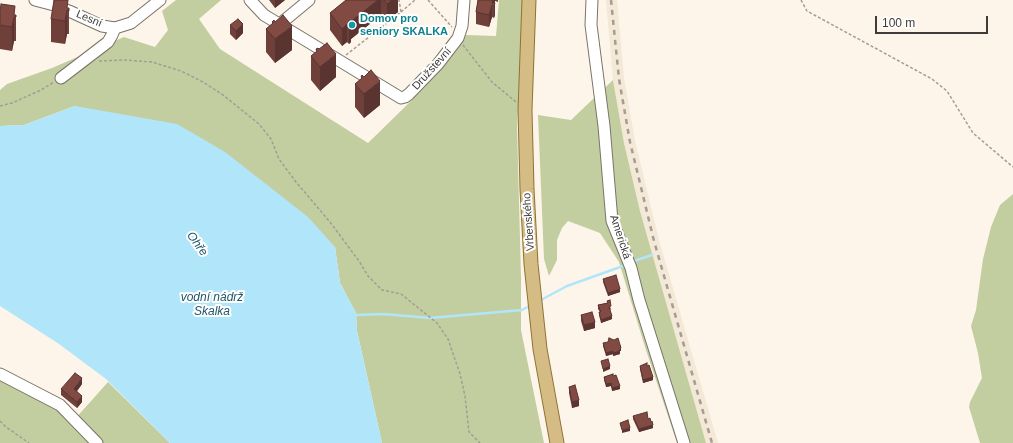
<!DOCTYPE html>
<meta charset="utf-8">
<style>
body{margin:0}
#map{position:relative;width:1013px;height:443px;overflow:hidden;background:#fdf5ea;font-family:Arial,sans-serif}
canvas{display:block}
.scale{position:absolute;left:875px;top:16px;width:113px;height:18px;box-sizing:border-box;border:2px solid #3f3c38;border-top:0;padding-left:5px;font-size:12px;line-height:14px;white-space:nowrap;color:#3f3c38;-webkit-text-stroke:3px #fff;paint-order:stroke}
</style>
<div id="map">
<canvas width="1013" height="443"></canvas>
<div class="scale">100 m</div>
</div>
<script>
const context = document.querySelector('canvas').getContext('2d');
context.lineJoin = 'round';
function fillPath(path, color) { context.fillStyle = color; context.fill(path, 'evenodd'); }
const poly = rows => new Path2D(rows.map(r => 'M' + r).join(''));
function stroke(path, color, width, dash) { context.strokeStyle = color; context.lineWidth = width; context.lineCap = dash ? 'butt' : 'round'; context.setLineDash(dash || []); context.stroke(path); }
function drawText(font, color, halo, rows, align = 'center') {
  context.font = font + ' Arial,sans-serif'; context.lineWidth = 4; context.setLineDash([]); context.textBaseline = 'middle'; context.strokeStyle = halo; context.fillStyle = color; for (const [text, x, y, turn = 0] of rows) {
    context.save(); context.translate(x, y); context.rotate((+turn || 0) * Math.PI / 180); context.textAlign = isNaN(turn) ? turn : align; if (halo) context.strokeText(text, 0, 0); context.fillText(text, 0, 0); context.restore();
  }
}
fillPath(poly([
 [606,0,617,0,624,78,635,141,659,240,718,443,706,443,640,211,624,143,613,80]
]), '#f4e8d6');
fillPath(poly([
 [176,0,221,0,199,19,220,49,368,143,410,102,466,35,496,36,499,0,523,0,517,125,521,277,521,330,544,443,382,443,357,331,356,313,340,283,335,247,75,106,24,125,0,126,0,90,7,84,52,68,124,37,155,47,168,30,162,11],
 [613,80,624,143,640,211,706,443,677,443,645,347,619,262,600,233,568,221,562,228,557,240,557,260,549,276,544,259,538,115,571,120],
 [1013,194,1013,443,980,443,969,407,970,402,982,378,978,353,971,326,976,310,983,259,991,227,1000,205],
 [0,377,49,402,74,420,108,382,170,443,0,443]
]), '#c3cea0');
fillPath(poly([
 [75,106,177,124,225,152,308,217,335,247,340,283,356,313,357,331,382,443,170,443,106,379,59,344,0,306,0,126,24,125]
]), '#b1e6fa');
stroke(poly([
 [634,261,652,255],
 [539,301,567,286,623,266],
 [354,315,384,314,430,318,522,310,531,305]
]), '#b1e6fa', 2.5);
const minor = poly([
 [35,0,54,5,69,11,102,26,115,28,131,23,160,0],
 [250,0,264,15,401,98,405,97,409,94,438,64,458,38,462,26,464,0],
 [592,0,591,25,604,126,612,221,631,268,639,300,684,443],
 [280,24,309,0],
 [61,78,108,42,112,35,115,28],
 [0,374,60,405,97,443]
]);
const major = poly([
 [529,0,525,110,527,189,531,264,540,349,557,443]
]);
stroke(minor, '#797369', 13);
stroke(major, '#8e7235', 15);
stroke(poly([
 [428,0,452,27],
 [801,0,807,11,932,79,947,91,973,133,1013,167],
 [401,12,415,0],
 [463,45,492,82,516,102],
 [346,55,401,12,399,0],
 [99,61,125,60,152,62,181,71,203,82,223,95,259,124,271,139,279,159,296,182,330,222,359,261,368,276,382,290,401,294,437,323,448,339,460,374,465,396,469,432,480,443],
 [0,106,12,103,41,90,54,82],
 [0,421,6,427,29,443]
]), '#a29d95', 1.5, [3, 2]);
stroke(minor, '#fff', 11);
stroke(major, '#d5bc85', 13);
stroke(poly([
 [611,0,619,79,630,142,654,241,712,443]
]), '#a39d95', 2.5, [5, 5]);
fillPath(poly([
 [269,0,285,0,275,8],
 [346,0,398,0,398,12,387,21,382,15,381,15,351,39,351,42,349,44,347,42,342,46,330,30,330,13],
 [478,0,498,0,498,2,495,1,495,15,494,18,492,17,489,27,476,24,476,12],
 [68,8,69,8,69,34,67,34,65,44,51,42,51,19],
 [0,12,16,15,16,41,14,41,12,51,0,49],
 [272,22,275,22,292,50,275,63,266,52,266,29,272,24],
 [230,25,243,33,236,40,230,34],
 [316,49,319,49,336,77,320,91,311,80,311,56,316,52],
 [361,77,380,105,364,118,355,107,355,84,361,79],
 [603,279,620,292,608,296,603,282],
 [607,301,611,309,610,310,612,319,601,323,599,315,599,312,600,312,598,309,598,305,607,303],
 [581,315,595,328,584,331,581,321],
 [603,343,621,351,620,351,620,354,613,356,613,354,606,356,603,346],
 [640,366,653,380,643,383,640,369],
 [613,376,620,389,612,391,611,386,606,387,604,380,604,377],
 [82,384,77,391,82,402,77,408,61,395,61,389],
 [569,387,579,406,572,408,569,393],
 [633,416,648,419,653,428,639,432,633,419]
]), '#6f403a');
fillPath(poly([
 [275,0,285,0,275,8],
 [378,0,381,0,381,15,351,39,351,42,349,44,349,23],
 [392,0,398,0,398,12,387,21,387,4],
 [493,0,495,0,494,6,492,5],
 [495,3,495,15,494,18,494,6],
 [492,5,492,17,489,27,489,15],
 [67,10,67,34,65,44,65,21],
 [14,17,14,41,12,51,12,27],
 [243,24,243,33,236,40,236,31],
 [347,24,347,42,342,46,342,29],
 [292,26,292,50,275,63,275,39],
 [336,54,336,77,320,91,320,67],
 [380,81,380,105,364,118,364,94],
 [620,289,620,292,608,296,608,293],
 [612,316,612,319,601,323,601,320],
 [595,322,595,328,584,331,584,325],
 [621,348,621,351,620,351,620,354,613,356,613,353],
 [613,351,613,354,606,356,606,353],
 [610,366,610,369,603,372,603,369],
 [653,377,653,380,643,383,643,380],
 [82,378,82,384,74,395,74,389],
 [611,383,611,386,606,387,606,384],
 [620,386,620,389,612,391,612,388],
 [82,396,82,402,77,408,77,402],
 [579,400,579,406,572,408,572,402],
 [653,425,653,428,639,432,639,429],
 [630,428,630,431,622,433,622,430]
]), '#5a3430');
const building = poly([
 [54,0,68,0,67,8,69,8,69,11,67,10,65,21,51,19,54,0],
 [346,0,378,0,349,23,351,25,349,27,347,24,342,29,330,13,346,0],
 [384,0,392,0,387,4,384,0],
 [478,0,493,0,492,3,495,3,494,6,492,5,489,15,476,12,478,0],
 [1,4,15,6,14,15,16,15,16,17,14,17,12,27,0,25,0,12,1,4],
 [283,15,292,26,275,39,266,29,273,23,272,22,274,20,275,22,283,15],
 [238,19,243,24,236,31,230,25,238,19],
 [327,43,336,54,320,67,311,56,317,51,316,49,318,48,319,49,327,43],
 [371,70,380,81,364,94,355,84,362,78,361,77,362,75,364,77,371,70],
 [616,275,620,289,608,293,603,279,616,275],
 [610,300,611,306,609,307,612,316,601,320,599,312,601,312,598,305,608,303,607,301,610,300],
 [592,312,595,322,584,325,581,315,592,312],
 [609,338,614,340,618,338,621,348,620,349,620,351,613,353,613,351,606,353,603,343,608,342,609,338],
 [608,359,610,366,603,369,601,361,608,359],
 [647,363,647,366,649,365,653,377,643,380,640,366,647,363],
 [75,373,82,378,74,389,82,396,77,402,61,389,75,373],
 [613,374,613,376,616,375,620,386,612,388,611,383,606,384,604,377,613,374],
 [575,385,579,400,572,402,569,387,575,385],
 [647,412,648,419,650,418,651,422,652,421,653,425,639,429,633,416,647,412],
 [628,420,630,428,622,430,620,423,628,420]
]);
fillPath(building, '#814b44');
stroke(building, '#5a3430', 1);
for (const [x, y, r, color] of [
 [352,25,4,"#0f9aa8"]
]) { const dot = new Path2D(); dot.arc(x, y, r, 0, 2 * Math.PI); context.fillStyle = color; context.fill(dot); stroke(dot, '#fff', 1.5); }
drawText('11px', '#3f3c38', '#fff', [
 ["Lesní",89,19,23],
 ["Družstevní",432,69,-48],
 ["Vrbenského",529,222,-94],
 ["Americká",620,237,72]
]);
drawText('bold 11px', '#0d838f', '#fff', [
 ["Domov pro",360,19],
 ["seniory SKALKA",360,32]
], 'left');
drawText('italic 12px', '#215769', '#fff', [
 ["Ohře",197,244,54],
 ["vodní nádrž",212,298],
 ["Skalka",212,312]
]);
</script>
